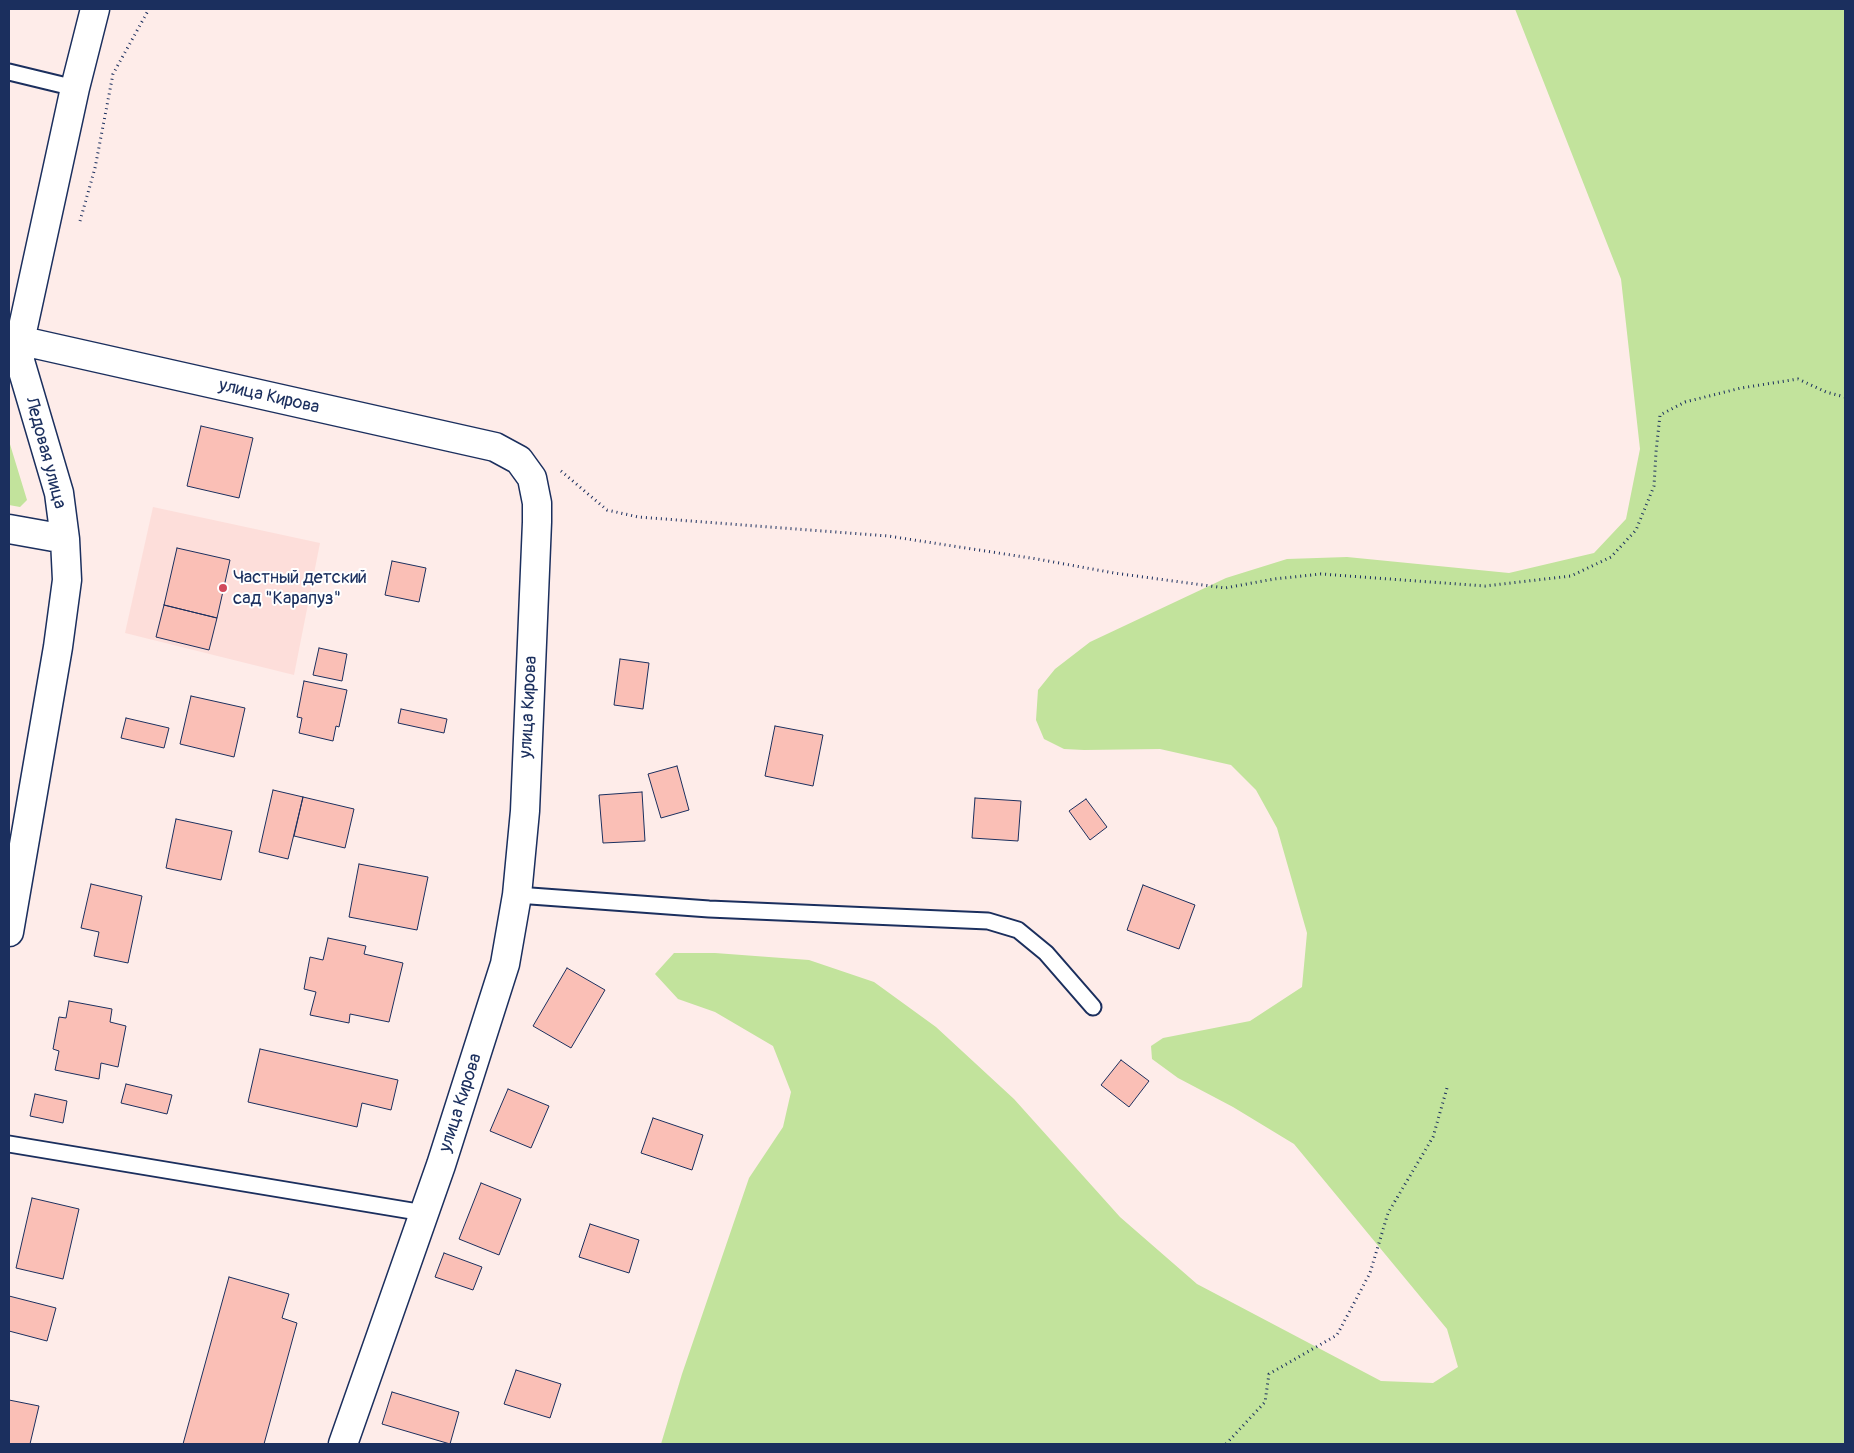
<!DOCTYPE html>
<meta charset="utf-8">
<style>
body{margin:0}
#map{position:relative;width:1854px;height:1453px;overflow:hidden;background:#feece9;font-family:Pangolin,sans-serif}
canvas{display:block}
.frame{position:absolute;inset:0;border:10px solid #1b2f5e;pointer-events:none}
</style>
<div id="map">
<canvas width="1854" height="1453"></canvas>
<div class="frame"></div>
</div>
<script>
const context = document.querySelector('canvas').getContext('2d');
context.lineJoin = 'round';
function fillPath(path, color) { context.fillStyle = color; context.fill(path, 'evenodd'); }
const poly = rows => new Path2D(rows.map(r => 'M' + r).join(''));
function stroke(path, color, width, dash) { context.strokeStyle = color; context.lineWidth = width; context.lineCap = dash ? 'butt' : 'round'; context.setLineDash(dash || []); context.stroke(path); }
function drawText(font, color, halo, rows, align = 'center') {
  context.font = font + ' Pangolin,sans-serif'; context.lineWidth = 4; context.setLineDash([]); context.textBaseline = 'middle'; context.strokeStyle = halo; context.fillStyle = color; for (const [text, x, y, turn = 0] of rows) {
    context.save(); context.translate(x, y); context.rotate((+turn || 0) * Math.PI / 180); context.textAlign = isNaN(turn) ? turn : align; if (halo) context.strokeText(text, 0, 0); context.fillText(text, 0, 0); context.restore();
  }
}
fillPath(poly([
 [153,507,320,543,294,675,125,633]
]), '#fddeda');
fillPath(poly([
 [1515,9,1845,9,1845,1444,661,1444,682,1374,749,1178,783,1127,791,1092,773,1046,715,1012,678,999,655,974,674,953,715,953,809,960,874,982,936,1027,1014,1099,1120,1217,1197,1284,1381,1381,1433,1383,1458,1367,1447,1329,1294,1144,1233,1107,1178,1078,1152,1059,1151,1046,1163,1038,1250,1021,1302,987,1307,933,1277,828,1256,790,1231,765,1160,749,1084,750,1064,749,1044,739,1036,720,1038,690,1055,669,1090,642,1226,578,1287,559,1347,557,1509,573,1594,553,1626,519,1640,449,1621,279],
 [9,441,27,500,20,507,9,505]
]), '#c2e39c');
const building = poly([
 [201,426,253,438,239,498,187,486,201,426],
 [177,548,230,560,217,618,164,605,177,548],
 [392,561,426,568,419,602,385,595,392,561],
 [164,605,217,618,209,650,156,637,164,605],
 [319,648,347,654,342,681,313,675,319,648],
 [620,659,649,663,643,709,614,705,620,659],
 [304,681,347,690,339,727,336,726,333,741,299,733,302,718,297,717,304,681],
 [191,696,245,708,234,757,180,744,191,696],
 [401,709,447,719,444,733,398,723,401,709],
 [126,718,169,728,164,748,121,738,126,718],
 [775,726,823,735,813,786,765,776,775,726],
 [677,766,689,810,661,818,648,774,677,766],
 [273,790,303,797,288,859,259,852,273,790],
 [642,792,645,841,603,843,599,795,642,792],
 [303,797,354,809,345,848,294,836,303,797],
 [975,798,1021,801,1018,841,972,838,975,798],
 [1086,799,1107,827,1090,840,1069,811,1086,799],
 [176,819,232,831,221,880,166,868,176,819],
 [359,864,428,877,417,930,349,917,359,864],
 [91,884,142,896,128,963,94,956,99,932,81,928,91,884],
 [1143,885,1195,905,1179,949,1127,930,1143,885],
 [328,938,366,946,364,954,403,963,389,1022,350,1014,349,1023,310,1015,316,992,304,989,310,957,323,960,328,938],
 [567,968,605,990,571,1048,533,1026,567,968],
 [69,1001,112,1009,110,1022,126,1026,118,1067,101,1063,99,1079,55,1070,59,1051,53,1049,59,1017,66,1018,69,1001],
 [260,1049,398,1080,391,1110,362,1103,357,1127,248,1102,260,1049],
 [1121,1060,1149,1081,1129,1107,1101,1085,1121,1060],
 [126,1084,172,1095,167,1114,121,1103,126,1084],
 [508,1089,549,1106,531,1148,490,1131,508,1089],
 [35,1094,67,1101,63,1123,30,1116,35,1094],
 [653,1118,703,1135,692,1170,641,1153,653,1118],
 [481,1183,521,1199,499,1255,459,1239,481,1183],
 [32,1198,79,1209,63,1279,16,1268,32,1198],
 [590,1224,639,1240,629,1273,579,1257,590,1224],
 [444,1253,482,1267,473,1290,435,1277,444,1253],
 [229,1277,289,1294,282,1318,297,1323,264,1444,183,1444,229,1277],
 [9,1296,56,1308,47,1341,9,1331,9,1296],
 [516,1370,561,1384,550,1418,504,1404,516,1370],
 [392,1392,459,1412,450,1444,382,1424,392,1392],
 [9,1400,39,1406,30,1444,9,1444,9,1400]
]);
fillPath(building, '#fabfb6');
stroke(building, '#1b2f5e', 1);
const service = poly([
 [9,72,75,88],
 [517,895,709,909,988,921,1018,930,1046,953,1093,1007],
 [9,1144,424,1213]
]);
const minor = poly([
 [9,338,495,447,519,460,532,478,537,503,537,522,525,811,517,895,505,964,441,1165,343,1444],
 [9,529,65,539],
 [9,932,58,647,67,580,65,539,59,493,20,361,20,341,75,88,95,9]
]);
stroke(service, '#1b2f5e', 19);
stroke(minor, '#1b2f5e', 31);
stroke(poly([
 [80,221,95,168,113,74,149,9],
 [561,471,607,510,638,517,888,536,1037,559,1114,573,1225,588,1274,579,1321,574,1485,586,1571,576,1611,557,1636,530,1654,486,1656,452,1660,415,1685,402,1741,388,1798,379,1826,392,1845,397],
 [1226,1444,1265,1402,1269,1374,1337,1335,1370,1273,1388,1213,1433,1137,1447,1088]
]), '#1b2f5e', 3, [1, 4]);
stroke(service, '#fff', 15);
stroke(minor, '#fff', 28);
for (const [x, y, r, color] of [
 [223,588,5,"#d1495b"]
]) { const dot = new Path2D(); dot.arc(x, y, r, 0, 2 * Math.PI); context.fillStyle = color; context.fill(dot); stroke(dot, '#fff', 2); }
drawText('18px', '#1b2f5e', '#fff', [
 ["улица Кирова",269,397,13],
 ["Ледовая улица",45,453,75],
 ["улица Кирова",529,707,-87],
 ["улица Кирова",461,1103,-72]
]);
drawText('18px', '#1b2f5e', '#fff', [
 ["Частный детский",233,578],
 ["сад \"Карапуз\"",233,599]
], 'left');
</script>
